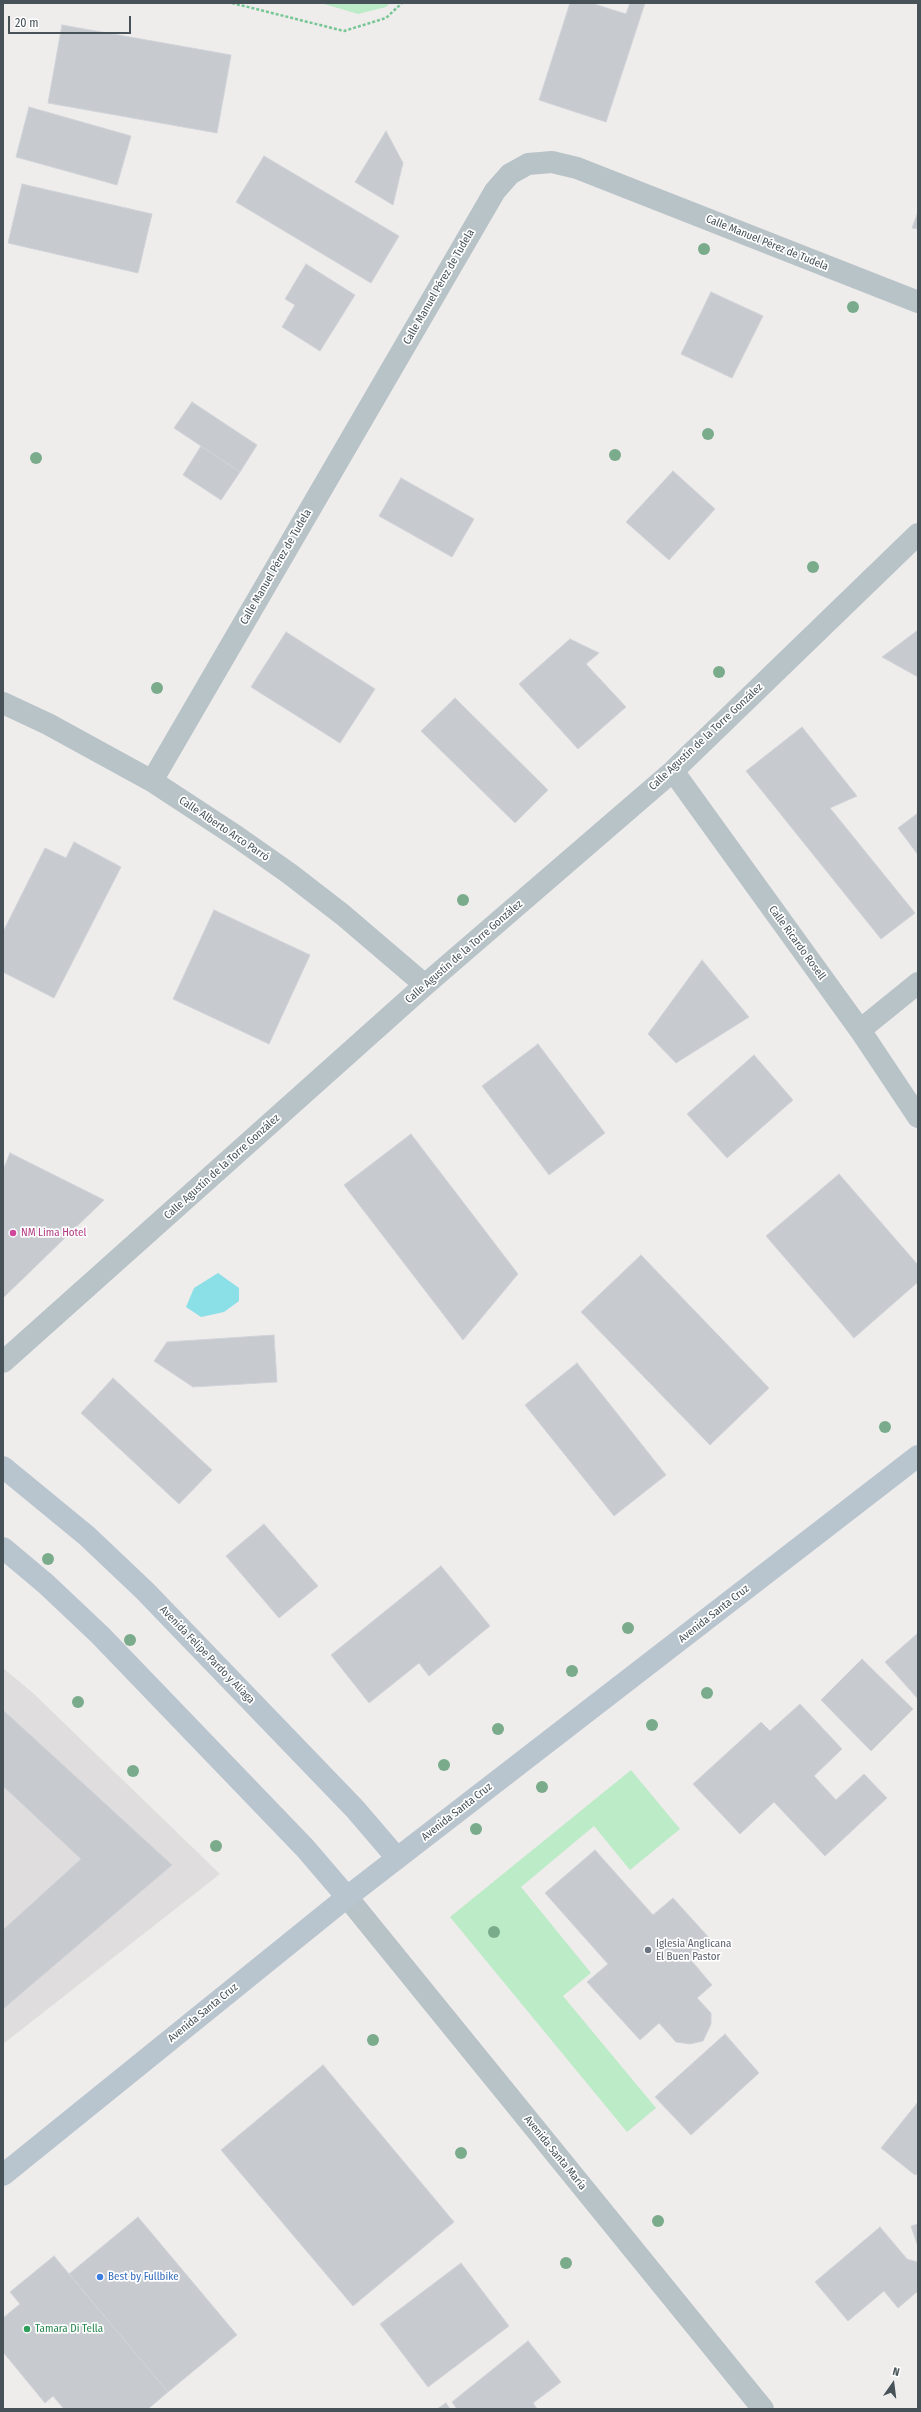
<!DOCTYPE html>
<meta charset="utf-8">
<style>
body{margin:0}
#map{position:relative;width:921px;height:2412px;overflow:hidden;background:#efecec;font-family:"Fira Sans Condensed",sans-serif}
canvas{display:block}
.frame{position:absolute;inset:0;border:4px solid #465258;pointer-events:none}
.north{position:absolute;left:873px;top:2364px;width:40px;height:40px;-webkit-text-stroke:3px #fff;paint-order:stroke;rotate:14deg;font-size:11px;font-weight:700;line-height:16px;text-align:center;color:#465258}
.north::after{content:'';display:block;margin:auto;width:14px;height:18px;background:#465258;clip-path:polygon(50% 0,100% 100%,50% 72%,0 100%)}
.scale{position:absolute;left:8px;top:16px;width:123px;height:18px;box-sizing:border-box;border:2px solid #465258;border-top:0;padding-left:5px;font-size:12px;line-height:14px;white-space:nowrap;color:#465258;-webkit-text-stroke:3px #fff;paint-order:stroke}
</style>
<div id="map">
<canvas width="921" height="2412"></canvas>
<div class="frame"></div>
<div class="north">N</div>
<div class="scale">20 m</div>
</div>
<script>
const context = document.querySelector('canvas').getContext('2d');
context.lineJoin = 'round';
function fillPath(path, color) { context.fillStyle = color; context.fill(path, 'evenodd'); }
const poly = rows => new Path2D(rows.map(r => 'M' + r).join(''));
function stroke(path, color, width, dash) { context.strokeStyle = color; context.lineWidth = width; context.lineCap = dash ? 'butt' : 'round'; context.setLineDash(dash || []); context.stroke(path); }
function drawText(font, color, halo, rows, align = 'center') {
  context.font = font + ' "Fira Sans Condensed",sans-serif'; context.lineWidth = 3.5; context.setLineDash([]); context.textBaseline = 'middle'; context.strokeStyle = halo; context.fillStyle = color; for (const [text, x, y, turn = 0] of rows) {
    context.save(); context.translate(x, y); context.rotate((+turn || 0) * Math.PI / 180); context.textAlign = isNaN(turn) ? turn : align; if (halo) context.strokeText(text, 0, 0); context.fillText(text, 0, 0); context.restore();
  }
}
fillPath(poly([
 [3,1668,33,1693,220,1874,3,2044]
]), '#e0ddde');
fillPath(poly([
 [321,3,390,3,386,7,358,14],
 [631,1770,680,1829,630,1870,594,1826,521,1887,591,1973,563,1996,656,2108,627,2132,450,1917]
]), '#bcebc8');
fillPath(poly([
 [218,1273,239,1288,239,1301,224,1312,201,1317,186,1307,194,1288]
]), '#8bdfe6');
const building = poly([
 [570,3,591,3,626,14,630,3,645,3,606,122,539,100,570,3],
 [62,25,231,55,217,133,48,103,62,25],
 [29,107,131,136,117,185,16,157,29,107],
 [386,131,403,163,393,205,355,182,386,131],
 [264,156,399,236,371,283,236,202,264,156],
 [22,184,152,214,138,273,8,243,22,184],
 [918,212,918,229,912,228,918,212],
 [306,264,355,295,320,351,282,327,295,305,285,299,306,264],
 [711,292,763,316,732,378,681,354,711,292],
 [192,402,257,445,240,472,174,428,192,402],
 [201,446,240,472,221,500,183,475,201,446],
 [673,471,715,509,669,560,626,522,673,471],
 [401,478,474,519,452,557,379,516,401,478],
 [918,630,918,677,882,657,918,630],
 [286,632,375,689,340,743,251,687,286,632],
 [570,639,599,653,586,664,626,707,578,749,519,684,570,639],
 [455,698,548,790,515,823,421,731,455,698],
 [802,727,857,796,830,808,915,913,881,939,746,771,802,727],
 [918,813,918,855,898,828,918,813],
 [74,842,121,867,54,998,3,972,3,932,45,848,66,858,74,842],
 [214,910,310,955,269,1044,173,999,214,910],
 [702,960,749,1017,676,1063,648,1034,702,960],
 [538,1044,605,1133,549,1175,482,1086,538,1044],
 [754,1055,793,1100,727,1158,687,1114,754,1055],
 [411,1134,518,1274,463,1340,344,1185,411,1134],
 [10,1153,104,1200,3,1298,3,1170,10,1153],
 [839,1174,918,1265,918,1282,854,1338,766,1236,839,1174],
 [641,1255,769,1388,710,1445,581,1312,641,1255],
 [274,1335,277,1382,193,1387,154,1361,167,1342,274,1335],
 [577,1363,666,1475,614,1516,525,1405,577,1363],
 [113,1378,212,1470,179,1504,81,1413,113,1378],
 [264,1524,318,1586,279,1618,226,1556,264,1524],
 [441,1566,490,1626,429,1676,419,1663,369,1703,331,1655,441,1566],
 [918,1633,918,1699,885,1662,918,1633],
 [862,1659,913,1709,871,1751,821,1700,862,1659],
 [800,1704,842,1749,814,1776,836,1800,864,1774,887,1798,825,1856,774,1802,740,1834,693,1784,761,1722,770,1731,800,1704],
 [3,1710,172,1865,3,2009,3,1930,81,1859,3,1786,3,1710],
 [595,1850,653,1915,673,1898,711,1940,690,1959,712,1985,697,1998,711,2013,711,2024,703,2041,690,2044,676,2042,659,2023,640,2040,587,1982,608,1964,545,1893,595,1850],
 [725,2034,759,2073,691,2135,655,2097,725,2034],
 [323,2065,454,2222,353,2306,221,2150,323,2065],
 [918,2102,918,2173,915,2175,881,2148,918,2102],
 [138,2217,237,2335,168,2392,69,2274,138,2217],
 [918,2224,918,2247,911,2226,918,2224],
 [880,2227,907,2259,918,2262,918,2251,918,2291,898,2308,884,2291,848,2321,815,2282,880,2227],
 [54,2256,168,2392,148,2409,64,2409,53,2396,45,2403,3,2352,3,2318,20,2304,10,2292,54,2256],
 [461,2263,509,2326,428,2387,380,2324,461,2263],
 [528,2341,561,2382,533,2403,537,2409,457,2409,452,2402,528,2341],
 [446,2403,450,2409,437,2409,446,2403]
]);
fillPath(building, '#c7cacf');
stroke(building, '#d0d3d8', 1);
stroke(poly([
 [232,3,344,31,386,18,402,3]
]), '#76c794', 2.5, [3, 2]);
stroke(poly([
 [3,703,48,724,152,781,236,836,290,874,343,915,425,985],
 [673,771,860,1030,918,1117],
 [152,781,495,191,510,174,528,164,552,162,577,168,918,302],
 [860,1030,918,983],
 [3,1362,425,985,673,771,918,534],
 [347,1897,763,2409]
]), '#b8c3c8', 22);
stroke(poly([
 [3,1467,87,1536,145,1591,355,1809,397,1858],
 [3,1548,46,1584,100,1635,305,1848,347,1897],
 [3,2175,347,1897,918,1456]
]), '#b8c5ce', 22);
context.fillStyle = '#7aab8b';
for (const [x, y] of [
 [704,249],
 [853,307],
 [708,434],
 [615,455],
 [36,458],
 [813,567],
 [719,672],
 [157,688],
 [463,900],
 [885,1427],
 [48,1559],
 [628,1628],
 [130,1640],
 [572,1671],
 [707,1693],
 [78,1702],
 [652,1725],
 [498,1729],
 [444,1765],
 [133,1771],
 [542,1787],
 [476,1829],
 [216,1846],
 [494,1932],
 [373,2040],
 [461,2153],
 [658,2221],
 [566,2263]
]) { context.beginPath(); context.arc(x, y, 6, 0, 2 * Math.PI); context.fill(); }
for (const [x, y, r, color] of [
 [13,1233,4,"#d1479c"],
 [648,1950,4,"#6b7280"],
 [100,2277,4,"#3f7fe0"],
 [27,2329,4,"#2e9e5b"]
]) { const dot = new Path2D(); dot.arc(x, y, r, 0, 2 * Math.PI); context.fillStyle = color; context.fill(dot); stroke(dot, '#fff', 1.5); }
drawText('11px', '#465258', '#fff', [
 ["Calle Manuel Pérez de Tudela",767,243,22],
 ["Calle Manuel Pérez de Tudela",439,287,-60],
 ["Calle Manuel Pérez de Tudela",276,567,-60],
 ["Calle Agustín de la Torre González",706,737,-43],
 ["Calle Alberto Arco Parró",224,829,34],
 ["Calle Ricardo Rosell",797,943,54],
 ["Calle Agustín de la Torre González",464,952,-41],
 ["Calle Agustín de la Torre González",222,1167,-42],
 ["Avenida Santa Cruz",714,1614,-38],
 ["Avenida Felipe Pardo y Aliaga",207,1655,46],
 ["Avenida Santa Cruz",457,1812,-38],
 ["Avenida Santa Cruz",203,2013,-39],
 ["Avenida Santa María",555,2153,51]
]);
drawText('11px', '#b23c85', '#fff', [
 ["NM Lima Hotel",21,1233]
], 'left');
drawText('11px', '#5b616d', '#fff', [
 ["Iglesia Anglicana",656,1944],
 ["El Buen Pastor",656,1957]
], 'left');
drawText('11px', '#366cbe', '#fff', [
 ["Best by Fullbike",108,2277]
], 'left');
drawText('11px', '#27864d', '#fff', [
 ["Tamara Di Tella",35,2329]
], 'left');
</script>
